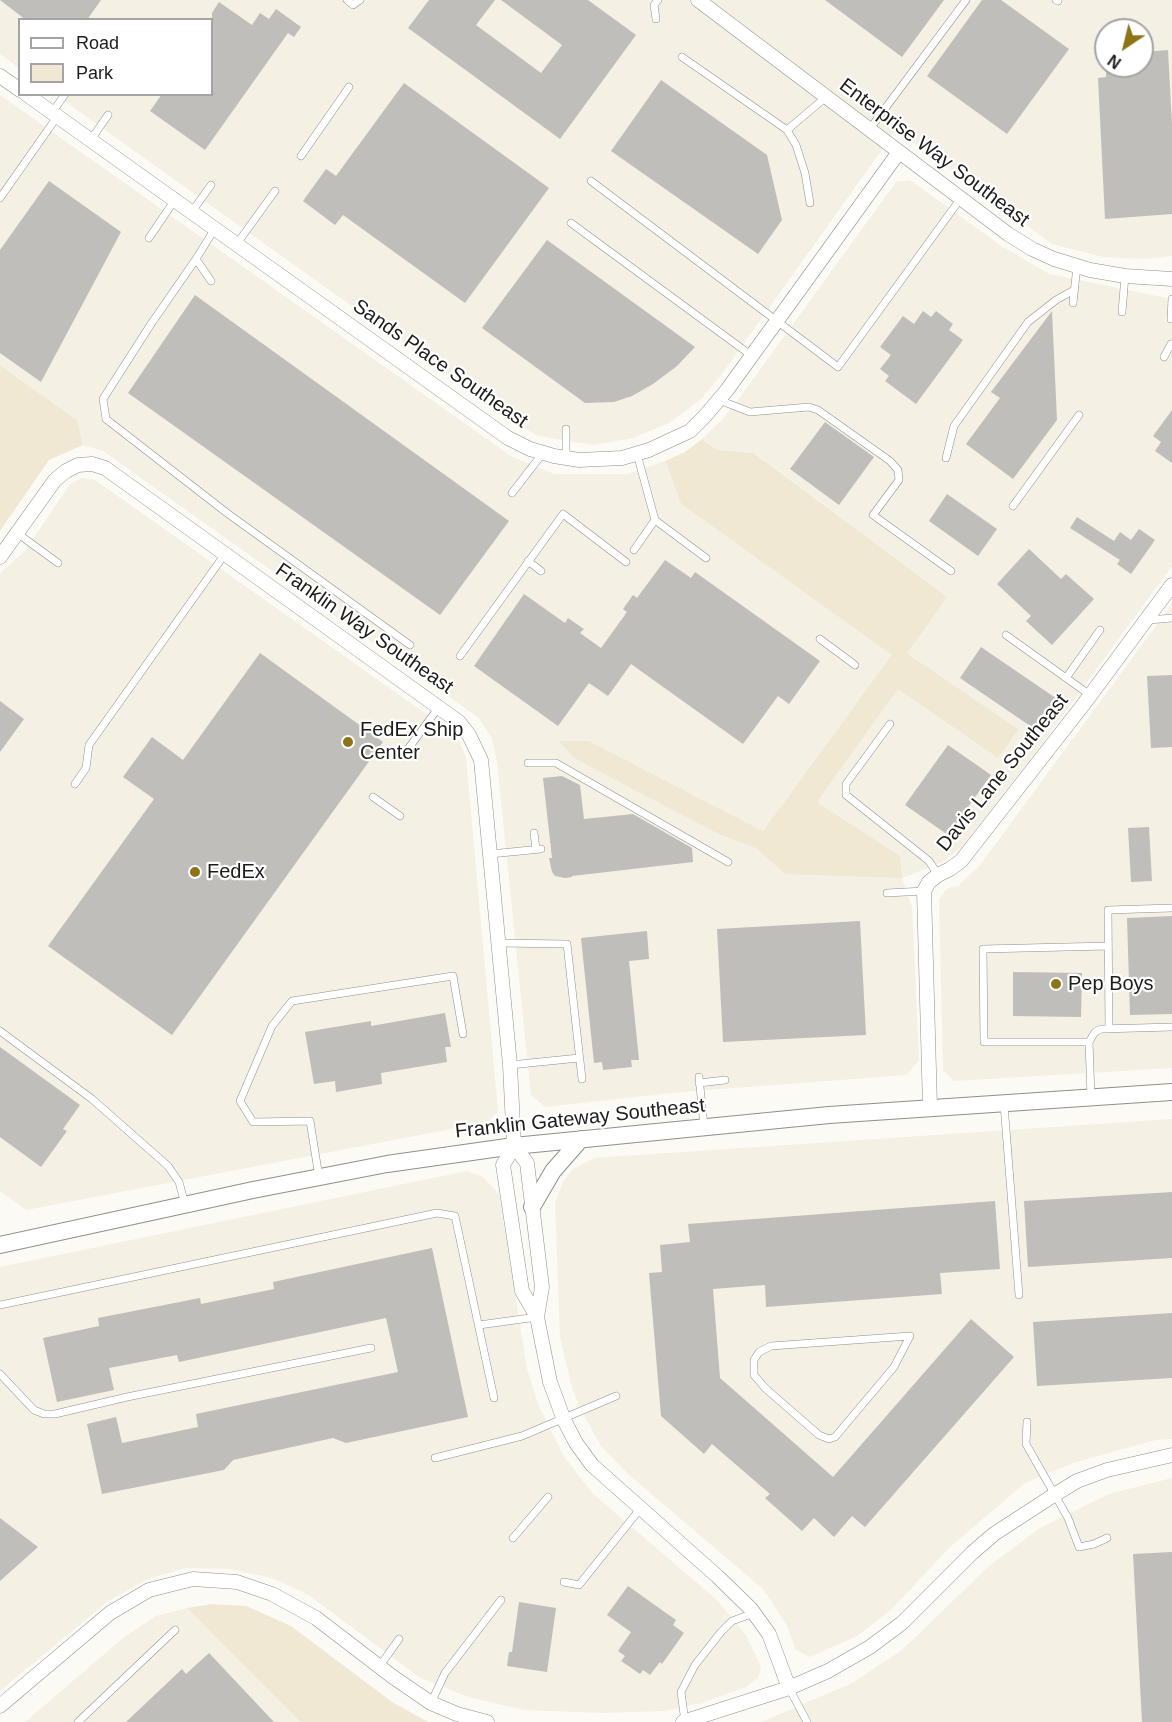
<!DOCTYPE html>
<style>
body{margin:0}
#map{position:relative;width:1172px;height:1722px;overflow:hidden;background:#fbfaf5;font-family:Arial,sans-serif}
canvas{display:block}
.legend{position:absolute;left:18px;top:18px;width:195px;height:78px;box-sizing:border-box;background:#fff;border:2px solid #a5a4a4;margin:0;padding:8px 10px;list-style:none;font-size:18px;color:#1d1c1b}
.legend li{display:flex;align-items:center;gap:12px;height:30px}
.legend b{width:30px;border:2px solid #a5a4a4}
.north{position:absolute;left:1094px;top:18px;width:60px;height:60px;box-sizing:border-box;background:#fff;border:2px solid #a5a4a4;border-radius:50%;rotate:215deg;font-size:16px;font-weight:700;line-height:24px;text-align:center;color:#1d1c1b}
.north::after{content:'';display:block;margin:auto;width:21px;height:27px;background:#8e7418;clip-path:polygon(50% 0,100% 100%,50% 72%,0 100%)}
</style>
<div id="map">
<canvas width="1172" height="1722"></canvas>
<ul class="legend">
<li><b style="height:8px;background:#fff"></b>Road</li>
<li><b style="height:16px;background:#f0e8d3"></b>Park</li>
</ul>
<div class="north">N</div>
</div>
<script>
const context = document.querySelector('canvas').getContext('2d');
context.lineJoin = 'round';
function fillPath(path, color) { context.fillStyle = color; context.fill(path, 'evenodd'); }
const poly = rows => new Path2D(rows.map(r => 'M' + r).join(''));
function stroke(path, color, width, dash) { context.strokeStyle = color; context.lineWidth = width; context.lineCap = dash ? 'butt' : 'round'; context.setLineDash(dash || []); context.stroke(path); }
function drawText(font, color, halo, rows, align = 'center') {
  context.font = font + ' Arial,sans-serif'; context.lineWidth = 4.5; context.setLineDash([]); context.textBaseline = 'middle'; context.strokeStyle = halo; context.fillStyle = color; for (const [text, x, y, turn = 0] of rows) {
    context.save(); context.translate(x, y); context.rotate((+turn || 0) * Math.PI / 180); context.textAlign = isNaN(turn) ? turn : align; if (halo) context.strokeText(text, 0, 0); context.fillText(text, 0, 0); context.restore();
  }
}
fillPath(poly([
 [0,0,1172,0,1172,256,1144,259,1103,257,1052,244,896,130,722,374,701,399,669,423,633,438,593,445,538,436,517,424,56,95,212,94,212,20,20,20,19,68,0,54],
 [1106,30,1142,30,1142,66,1106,66],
 [0,95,511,456,554,474,628,474,665,461,681,504,893,655,763,831,589,741,560,741,719,835,756,847,785,874,900,856,817,802,898,688,998,758,1019,731,906,652,946,597,755,453,717,450,702,439,723,419,746,389,896,182,910,180,1000,245,1049,274,1172,299,1172,566,1041,745,962,847,943,862,902,878,912,907,919,1060,907,1075,681,1092,545,1107,531,1095,497,762,492,739,479,718,103,451,83,445,77,420,0,365],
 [82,478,95,480,446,728,458,739,466,757,498,1111,488,1122,26,1210,0,1191,0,573,25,551,70,484],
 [1172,604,1172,1068,954,1081,943,1070,939,900,946,889,958,886,980,865],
 [1172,1119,1172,1439,1156,1440,1076,1462,1025,1483,949,1548,891,1610,857,1636,810,1657,796,1650,787,1626,764,1590,628,1474,601,1446,580,1408,571,1384,560,1337,555,1203,563,1182,573,1169,594,1158],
 [467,1171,483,1177,499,1194,527,1369,538,1404,563,1455,592,1493,717,1600,746,1635,761,1667,758,1678,746,1687,702,1703,665,1711,603,1713,524,1710,468,1697,419,1677,307,1594,272,1578,228,1569,185,1568,148,1579,108,1601,0,1691,0,1267],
 [1172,1478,1172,1722,761,1722,852,1683,902,1650,989,1566,1040,1528,1109,1494],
 [187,1608,300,1722,25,1722,123,1638,156,1616]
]), '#f4f0e4');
fillPath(poly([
 [0,365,77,420,83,445,49,460,0,531],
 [702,439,717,450,754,453,947,597,907,653,1019,730,998,758,898,689,817,802,900,856,902,878,785,874,756,848,720,835,574,758,559,741,589,741,763,831,892,655,681,504,665,461,685,452],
 [212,1604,246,1606,291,1626,392,1702,428,1722,300,1722,187,1608]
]), '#f0e8d3');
fillPath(poly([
 [0,0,101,0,87,20,26,20],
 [429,0,495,0,476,25,541,73,562,45,501,0,588,0,636,35,560,139,408,28],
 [825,0,944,0,902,57],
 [982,0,1001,0,1069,49,1007,134,927,76],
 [219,2,252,25,260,13,269,19,276,9,301,27,294,37,288,33,205,150,150,111,162,94,212,94,212,13],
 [1168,50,1172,124,1172,214,1105,219,1098,78,1106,77,1106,66,1142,66,1142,52],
 [661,80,767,155,782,220,758,254,611,151],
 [404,83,549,188,465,303,343,215,335,225,303,201,326,169,336,176],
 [49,181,121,232,41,382,0,353,0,250],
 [547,240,695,347,677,366,653,384,632,396,614,402,585,403,482,328],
 [195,295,509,521,440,615,128,393],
 [923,311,931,317,936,311,953,324,949,330,963,340,916,404,885,381,889,376,880,369,891,355,880,347,903,316,914,324],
 [1052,311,1057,420,1013,479,966,444,1000,398,991,392],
 [1172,410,1172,463,1155,451,1161,442,1153,436],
 [825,422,874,457,839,505,790,469],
 [947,494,997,529,978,556,929,521],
 [1077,517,1114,541,1120,532,1131,540,1139,529,1155,540,1131,574,1117,564,1120,560,1070,528],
 [1029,549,1061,579,1066,574,1094,599,1052,645,1026,621,1031,616,997,584],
 [665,560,691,578,695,572,820,661,789,704,778,696,743,744,631,664,608,696,589,683,558,726,474,666,524,594,565,623,568,618,584,629,580,633,601,648,627,612,623,609,633,595,637,598],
 [981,647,1060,701,1039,732,960,678],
 [260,653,383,742,172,1035,48,946,154,799,123,777,152,737,183,760],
 [1172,675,1172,747,1151,748,1147,676],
 [0,701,24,719,0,752],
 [948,745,991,775,948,835,905,805],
 [562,776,580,785,584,819,633,814,692,848,693,862,572,876,572,877,565,878,555,876,552,872,549,858,552,858,543,778],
 [1149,827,1152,881,1131,882,1128,828],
 [1172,916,1172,1014,1130,1015,1127,918],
 [860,921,866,1035,723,1042,717,929],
 [647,931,649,959,629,961,639,1060,631,1060,632,1067,603,1070,602,1062,594,1063,581,938],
 [1013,972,1082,973,1081,1017,1013,1016],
 [445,1013,451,1047,445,1047,447,1062,381,1073,382,1084,336,1092,335,1081,314,1084,305,1032,371,1021,371,1026],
 [0,1047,80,1105,63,1129,67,1131,41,1167,0,1137],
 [1172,1192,1172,1258,1028,1267,1024,1201],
 [995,1201,1000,1269,940,1273,942,1294,766,1307,765,1285,713,1289,720,1378,833,1477,971,1319,1014,1357,865,1527,852,1516,834,1537,814,1518,802,1531,765,1498,770,1494,712,1444,704,1454,661,1416,649,1273,662,1272,660,1245,690,1242,688,1224],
 [432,1248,468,1417,346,1443,333,1438,233,1460,224,1470,102,1494,87,1424,116,1417,122,1443,198,1427,196,1414,398,1372,386,1318,179,1362,177,1355,109,1368,114,1390,57,1402,43,1338,99,1326,98,1318,200,1298,201,1304,274,1289,273,1282],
 [1172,1313,1172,1378,1037,1386,1033,1322],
 [0,1518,38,1547,0,1581],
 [1172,1552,1172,1722,1142,1722,1133,1554],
 [628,1586,676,1620,673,1625,684,1633,662,1664,660,1662,650,1675,643,1670,640,1674,621,1661,625,1656,618,1651,631,1632,607,1615],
 [519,1602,556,1608,547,1672,507,1666,509,1652,512,1652],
 [209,1653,274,1722,126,1722,182,1669,186,1674]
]), '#c0beba');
const service = poly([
 [347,0,353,5,360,0],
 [1056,0,1058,1],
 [656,19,654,5,658,0],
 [682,57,787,130,796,145,805,173,810,203],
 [52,113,65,94],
 [787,130,826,97],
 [869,130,966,0],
 [90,141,108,115],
 [301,156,349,87],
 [591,181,838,367,961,198],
 [0,198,57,117],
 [191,213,211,185],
 [571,223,752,356],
 [149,238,174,201],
 [236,245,275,191],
 [196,259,151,324,103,399,106,419,227,513,410,645],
 [211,281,196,259,214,230],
 [1073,303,1077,266],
 [1122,312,1125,276],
 [1171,319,1172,299],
 [1164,357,1171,344],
 [719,400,750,412,809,407,818,410,890,461,898,470,899,480,873,515,951,571],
 [566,458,566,429],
 [946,458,954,426,1028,322,1056,300,1074,290],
 [512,493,543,453],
 [1013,506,1079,415],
 [655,520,706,558],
 [17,533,58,563],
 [634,550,655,520,637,454],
 [528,561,541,571],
 [1149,620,1172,618],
 [1006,635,1090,695],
 [820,639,855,665],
 [460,656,563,514,626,562],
 [1066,678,1100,630],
 [890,724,846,784,846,795,929,861,938,875],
 [405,753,439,707],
 [528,763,556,763,728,862],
 [75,784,86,768,89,745,225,554],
 [373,797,400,816],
 [534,833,536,849],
 [490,854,541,849],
 [887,893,924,891],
 [499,943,567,944,582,1079],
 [1109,1029,1108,910,1172,908],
 [0,1031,92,1099,168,1166,179,1182,185,1204],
 [1089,1042,984,1042,983,949,1108,946],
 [510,1065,579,1058],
 [699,1077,704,1126],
 [699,1083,725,1080],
 [1091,1097,1089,1042,1095,1032,1101,1029,1172,1027],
 [1004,1104,1019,1295],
 [319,1177,310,1121,253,1122,240,1101,272,1026,292,1001,453,976,463,1034],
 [0,1305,437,1213,455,1216,494,1398],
 [479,1325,537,1317],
 [910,1336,894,1367,835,1437,829,1439,819,1435,765,1388,754,1375,754,1360,759,1352,771,1346,910,1336],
 [0,1374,34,1410,44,1414,55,1414,127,1397,371,1348],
 [1027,1422,1026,1444,1068,1518,1079,1547,1094,1544,1107,1538],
 [435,1458,522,1436,616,1396],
 [513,1538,548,1497],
 [564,1582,579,1585,640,1509],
 [379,1667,399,1639],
 [789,1688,807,1722],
 [431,1703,445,1673,501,1600],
 [78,1722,175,1630],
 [685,1722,681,1692,695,1665,721,1632,732,1621,754,1613]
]);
const minor = poly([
 [698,0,1008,234,1032,249,1054,259,1090,270,1125,276,1172,279],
 [0,76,20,90],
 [26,94,508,438,530,449,554,456,579,460,622,458,649,450,690,431,705,416,727,390,899,152],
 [0,557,55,480,66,471,78,465,92,464,105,468,459,722,469,735,481,760,510,1065,514,1146],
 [930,1107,924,891,929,882,938,875,950,869,961,861,1083,705,1172,585],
 [514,1146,527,1163,542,1287,537,1317,550,1382,564,1420,576,1443,592,1465,717,1576,751,1609,769,1634,789,1688],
 [514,1146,503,1165,522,1291,537,1317],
 [0,1706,110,1613,149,1590,193,1579,237,1582,272,1594,316,1618,393,1677,431,1703,457,1714,487,1722],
 [683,1722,789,1688,828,1671,870,1647,902,1623,972,1553,994,1534,1054,1495,1077,1481,1107,1470,1172,1455]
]);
const tertiary = poly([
 [532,1207,553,1171,581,1139],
 [0,1245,253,1190,387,1164,514,1146,829,1115,1172,1092]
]);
stroke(service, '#908f8b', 8);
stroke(minor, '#908f8b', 15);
stroke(tertiary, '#908f8b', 18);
stroke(service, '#fff', 7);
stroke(minor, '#fff', 14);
stroke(tertiary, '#fff', 16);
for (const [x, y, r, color] of [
 [348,742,6,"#8e7418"],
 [195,872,6,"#8e7418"],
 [1056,984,6,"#8e7418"]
]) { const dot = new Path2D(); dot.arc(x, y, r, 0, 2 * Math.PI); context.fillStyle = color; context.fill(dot); stroke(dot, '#fff', 2); }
drawText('20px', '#1d1c1b', '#fff', [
 ["Enterprise Way Southeast",934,153,37],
 ["Sands Place Southeast",440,364,35],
 ["Franklin Way Southeast",364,629,35],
 ["Davis Lane Southeast",1003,773,-51],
 ["Franklin Gateway Southeast",580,1119,-6]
]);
drawText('20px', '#1d1c1b', '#fff', [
 ["FedEx Ship",360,730],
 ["Center",360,753],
 ["FedEx",207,872],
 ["Pep Boys",1068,984]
], 'left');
</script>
